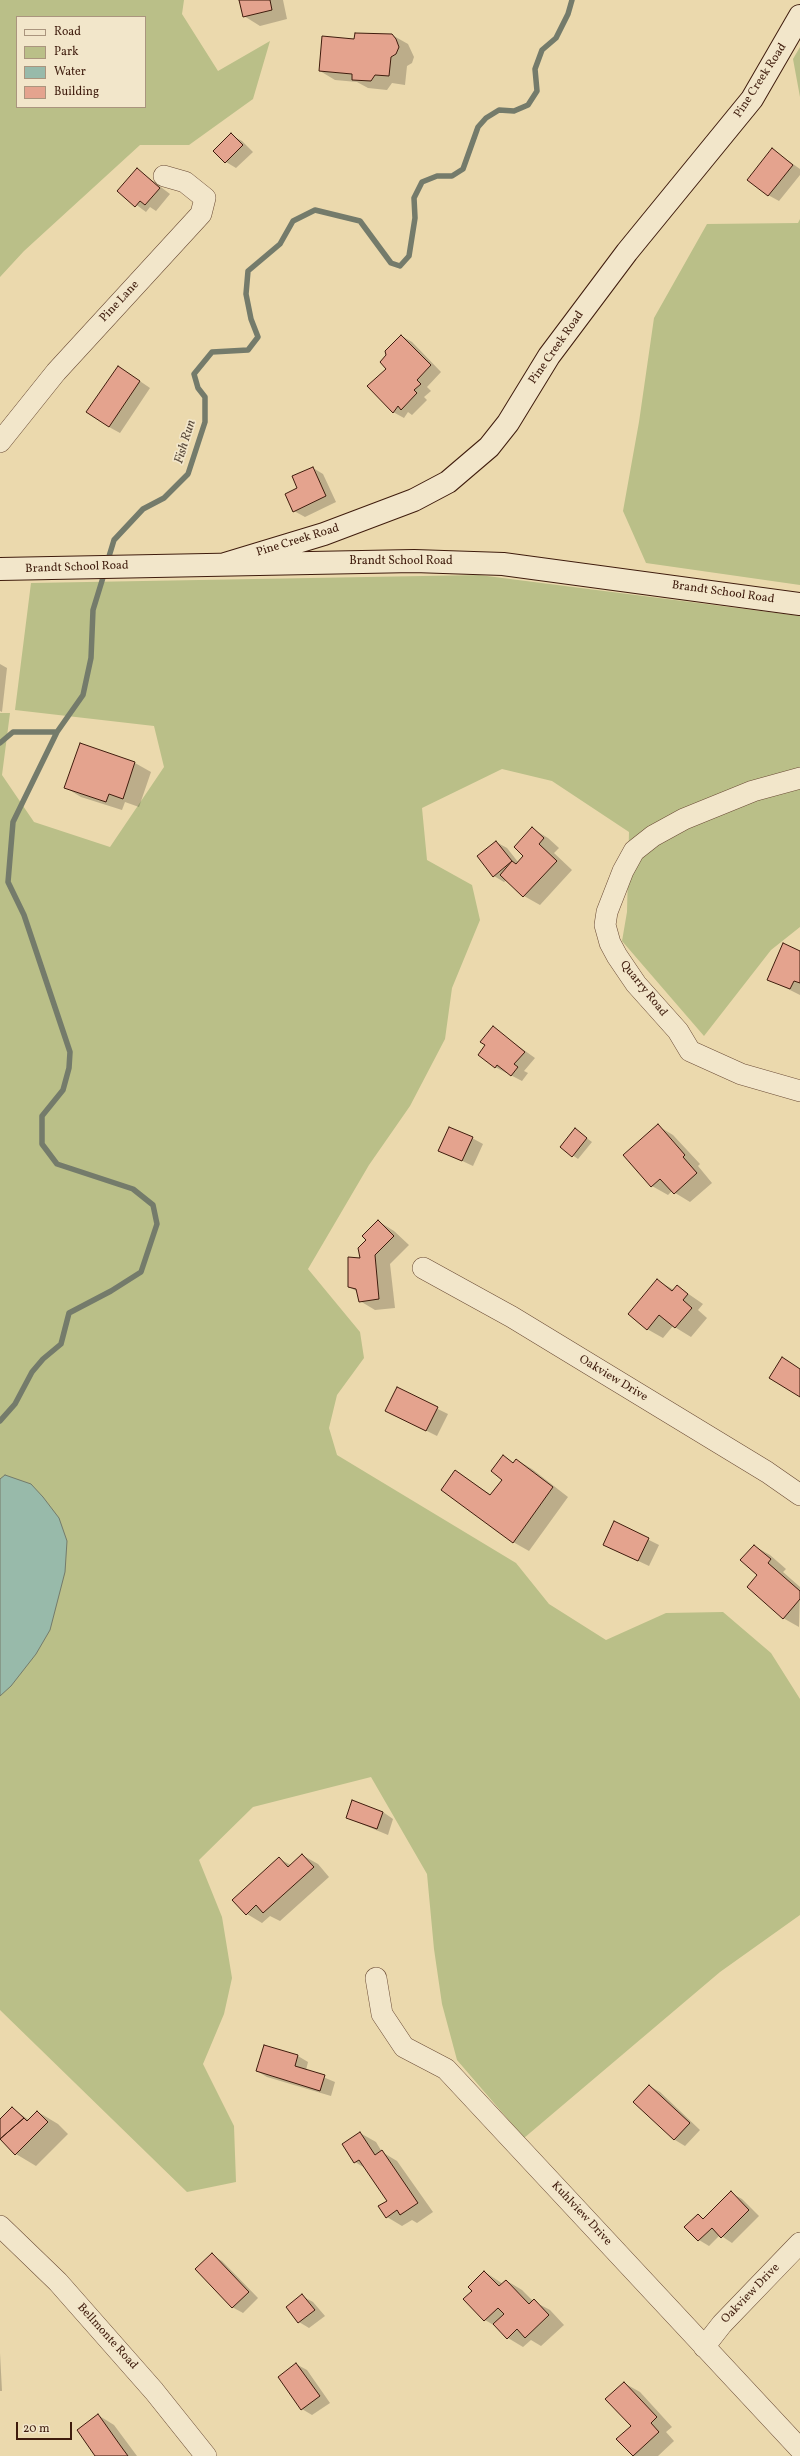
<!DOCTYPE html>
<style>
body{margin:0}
#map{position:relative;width:800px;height:2456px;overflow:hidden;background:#ebd9ad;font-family:Vollkorn,serif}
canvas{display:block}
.legend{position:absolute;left:16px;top:16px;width:130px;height:92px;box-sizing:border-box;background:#f2e6ca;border:1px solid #aa957e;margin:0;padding:5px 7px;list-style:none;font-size:12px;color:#3f1c0d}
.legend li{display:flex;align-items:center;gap:8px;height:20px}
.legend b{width:20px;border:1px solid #aa957e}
.scale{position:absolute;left:16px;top:2422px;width:56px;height:18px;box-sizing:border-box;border:2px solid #3f1c0d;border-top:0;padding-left:5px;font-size:12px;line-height:14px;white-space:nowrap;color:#3f1c0d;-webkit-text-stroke:3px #f2e6ca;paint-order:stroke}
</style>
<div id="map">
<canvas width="800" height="2456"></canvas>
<ul class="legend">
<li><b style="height:5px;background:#f2e6ca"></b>Road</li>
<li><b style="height:11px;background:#babf88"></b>Park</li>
<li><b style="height:11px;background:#98baaa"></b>Water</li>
<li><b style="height:11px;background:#e4a38e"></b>Building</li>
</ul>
<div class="scale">20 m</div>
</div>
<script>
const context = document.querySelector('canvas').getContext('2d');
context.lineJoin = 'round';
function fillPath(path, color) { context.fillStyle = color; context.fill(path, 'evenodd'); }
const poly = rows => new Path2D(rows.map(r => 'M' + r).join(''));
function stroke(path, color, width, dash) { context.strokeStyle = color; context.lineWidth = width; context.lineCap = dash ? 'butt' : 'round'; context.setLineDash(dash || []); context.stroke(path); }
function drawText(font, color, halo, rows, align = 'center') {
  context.font = font + ' Vollkorn,serif'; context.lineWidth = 3.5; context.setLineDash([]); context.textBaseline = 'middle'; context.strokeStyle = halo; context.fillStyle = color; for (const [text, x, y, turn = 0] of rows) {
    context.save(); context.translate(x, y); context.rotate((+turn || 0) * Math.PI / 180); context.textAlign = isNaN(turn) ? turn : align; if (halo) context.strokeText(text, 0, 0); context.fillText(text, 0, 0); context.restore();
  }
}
fillPath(poly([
 [0,0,184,0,182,14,218,71,270,41,253,99,189,145,140,145,24,251,0,277],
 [17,17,145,17,145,107,17,107],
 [800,47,800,97,793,59],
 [800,219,800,585,646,563,623,511,639,422,654,318,707,224,798,223],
 [479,575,800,616,800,927,771,950,704,1036,622,941,627,912,629,832,552,781,502,769,422,808,427,860,472,885,480,920,452,988,445,1039,410,1106,369,1165,308,1269,360,1332,364,1358,337,1395,329,1428,337,1455,516,1563,549,1604,606,1640,666,1613,723,1612,771,1653,800,1699,800,1915,720,1972,524,2138,457,2060,442,2004,434,1949,427,1874,371,1777,253,1807,199,1860,222,1917,232,1978,224,2014,203,2064,234,2126,236,2182,187,2192,0,2010,0,713,10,713,2,775,34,822,110,847,164,767,154,726,15,710,31,583]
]), '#babf88');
const water = poly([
 [5,1475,31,1484,43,1497,59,1518,67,1541,65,1572,50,1630,36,1654,11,1686,0,1696,0,1479,5,1475]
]);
fillPath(water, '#98baaa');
stroke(water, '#747b6b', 1);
fillPath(poly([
 [239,0,283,0,287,19,260,26,244,16],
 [392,35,408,44,414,57,412,63,407,66,405,85,392,83,387,90,368,88,357,82,335,80,320,71,355,40],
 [231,135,242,141,253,152,236,168,226,162],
 [773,150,800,169,800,175,779,201,768,195],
 [137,169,170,194,156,211,150,207,146,212,118,191],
 [402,336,412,342,441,372,427,387,431,391,424,397,427,400,412,415,408,412,404,418,393,412,387,369,388,355],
 [128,373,150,388,120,433,109,427],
 [313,468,323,474,336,502,305,517,294,511],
 [0,664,7,668,2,712,0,711],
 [81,744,135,763,151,772,139,807,125,802,122,810,81,797,66,788],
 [533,829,548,838,559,848,554,853,572,870,540,905,524,896,507,880,504,882,494,876,496,842,507,848,518,862,525,856],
 [800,952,800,995,768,979],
 [493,1028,535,1058,524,1071,528,1073,522,1081,495,1067,486,1045],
 [658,1126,673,1135,700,1164,698,1166,712,1183,690,1202,672,1191,668,1195,652,1186],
 [580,1133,592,1142,578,1159,561,1147],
 [472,1138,483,1144,473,1166,439,1150],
 [378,1221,394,1231,409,1245,390,1264,395,1308,375,1310,360,1301,358,1292,349,1287,368,1240],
 [657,1280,674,1290,677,1286,703,1304,698,1310,707,1318,691,1337,673,1326,663,1338,647,1329],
 [397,1389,448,1414,437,1436,397,1416],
 [503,1457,514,1463,517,1460,532,1469,568,1497,529,1551,513,1542,456,1471,491,1495,503,1480],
 [615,1523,659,1545,649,1566,615,1550],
 [754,1546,770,1555,786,1569,783,1572,800,1587,799,1627,783,1618,759,1575],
 [383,1812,393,1819,388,1835,347,1818],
 [302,1855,318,1864,329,1877,280,1921,270,1916,262,1923,247,1914,279,1859,291,1865],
 [265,2046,298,2056,308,2062,306,2070,335,2082,331,2096,267,2077,257,2071],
 [649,2086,660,2092,700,2130,685,2146,675,2140,634,2102],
 [12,2108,29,2120,38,2112,58,2124,68,2134,36,2166,16,2154,0,2138,0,2120],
 [360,2133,376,2142,382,2152,397,2161,433,2212,417,2223,412,2220,402,2226,387,2217,388,2201,365,2168,355,2162],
 [731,2193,742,2199,759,2216,732,2243,720,2235,709,2246,699,2240,698,2215,704,2219],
 [212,2255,222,2261,258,2298,243,2313,232,2307],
 [485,2272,503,2284,507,2281,522,2290,533,2301,550,2310,564,2325,541,2346,531,2340,523,2347,508,2338,497,2327,485,2320,473,2291],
 [302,2296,313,2302,325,2316,309,2328,299,2322],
 [0,2353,2,2391,0,2391],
 [296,2364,307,2370,330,2403,312,2415,302,2409],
 [624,2383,640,2392,672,2427,666,2432,674,2441,658,2456,633,2456,632,2427],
 [98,2415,114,2425,137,2456,96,2456]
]), '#0003');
stroke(poly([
 [107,563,114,540,143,509,164,498,188,474,205,422,205,397,198,388,194,374,212,352,248,350,258,337,251,319,246,294,248,271,280,244,293,221,315,210,360,221,391,263,400,266,409,256,415,218,414,198,422,182,437,176,452,176,463,169,478,127,486,118,499,110,514,111,528,105,537,91,535,69,542,50,556,38,568,14,572,0],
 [0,743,13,732,57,732,83,695,91,658,93,610,105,571],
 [0,1421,15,1404,32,1372,43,1359,61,1344,69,1313,111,1291,141,1272,157,1224,153,1205,133,1189,57,1164,42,1144,42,1116,63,1090,69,1068,70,1052,24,915,8,882,13,822,57,732]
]), '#747b6b', 5.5);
const building = poly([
 [239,0,270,0,272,10,243,17,239,0],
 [355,33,392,34,396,39,399,47,396,54,391,57,389,76,375,75,371,81,352,80,352,74,319,71,322,36,354,39,355,33],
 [231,133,243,145,225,163,213,151,231,133],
 [772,148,793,165,768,196,747,180,772,148],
 [137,168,160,188,145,205,140,201,135,207,117,191,137,168],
 [401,335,431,365,417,380,421,384,414,390,417,393,401,410,398,406,393,413,367,386,386,369,380,362,386,355,385,351,401,335],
 [118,366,140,381,109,427,86,412,118,366],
 [313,467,326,496,293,512,285,494,297,488,292,476,313,467],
 [80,743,135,762,123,799,109,794,106,802,64,788,80,743],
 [532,827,544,838,539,844,557,861,523,897,500,875,512,861,516,864,523,856,514,847,532,827],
 [496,841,512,861,493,877,477,856,496,841],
 [783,943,800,951,800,983,794,981,790,989,767,980,783,943],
 [493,1026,525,1052,514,1064,518,1067,511,1076,497,1065,495,1068,478,1055,485,1045,480,1042,493,1026],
 [658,1124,685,1155,683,1157,697,1173,674,1194,660,1179,651,1187,623,1155,658,1124],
 [449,1127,473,1137,462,1161,438,1151,449,1127],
 [575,1128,587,1138,572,1157,560,1147,575,1128],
 [378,1220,394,1236,375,1255,379,1299,359,1302,356,1289,348,1287,348,1257,360,1258,358,1248,366,1240,362,1236,378,1220],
 [657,1279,672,1291,677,1285,688,1294,683,1300,692,1308,675,1328,659,1315,647,1330,628,1314,657,1279],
 [782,1357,800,1369,800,1397,769,1378,782,1357],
 [397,1387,438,1407,426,1431,385,1411,397,1387],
 [503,1455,513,1463,516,1459,553,1487,513,1543,441,1490,455,1470,490,1495,502,1480,491,1471,503,1455],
 [614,1521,649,1538,638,1561,603,1545,614,1521],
 [754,1545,771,1559,768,1563,800,1591,800,1599,783,1619,747,1587,757,1575,740,1560,754,1545],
 [352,1800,383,1812,377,1829,346,1818,352,1800],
 [302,1854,314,1867,263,1913,256,1905,246,1915,232,1900,279,1857,288,1867,302,1854],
 [264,2045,298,2055,295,2066,325,2075,320,2091,256,2071,264,2045],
 [649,2085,690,2123,674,2140,633,2102,649,2085],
 [12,2107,24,2118,0,2139,0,2119,12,2107],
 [37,2111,48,2122,15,2155,0,2139,24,2118,27,2121,37,2111],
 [360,2132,375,2155,382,2150,418,2203,400,2215,397,2210,386,2218,378,2206,387,2201,359,2160,354,2163,342,2144,360,2132],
 [731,2191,749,2210,721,2238,712,2228,698,2241,684,2227,698,2214,703,2219,731,2191],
 [212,2253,249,2292,232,2308,195,2269,212,2253],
 [484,2271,499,2286,506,2280,529,2304,534,2299,549,2315,525,2338,517,2329,507,2339,493,2324,504,2314,498,2308,484,2321,463,2299,472,2291,468,2287,484,2271],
 [302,2294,315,2310,298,2323,286,2307,302,2294],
 [296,2363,320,2396,301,2410,278,2377,296,2363],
 [624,2382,657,2417,651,2423,659,2432,633,2456,616,2439,631,2426,605,2399,624,2382],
 [98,2414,120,2445,128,2456,95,2456,77,2430,98,2414]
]);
fillPath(building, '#e4a38e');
stroke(building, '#3f1c0d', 1);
const street = poly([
 [0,442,56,372,201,214,205,198,185,182,164,176],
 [800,778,753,791,684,819,653,836,634,851,623,871,607,912,605,925,610,943,617,956,636,984,678,1031,690,1051,741,1074,800,1091],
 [423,1268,512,1317,767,1472,800,1495],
 [376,1978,382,2014,404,2047,446,2069,800,2449],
 [0,2226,58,2282,154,2391,206,2456],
 [704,2347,722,2324,800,2243]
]);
const secondary = poly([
 [225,564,324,534,414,500,448,482,489,447,508,423,549,356,627,252,752,99,800,16],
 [0,569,414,561,503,564,800,604]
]);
stroke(street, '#6a4b35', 22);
stroke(secondary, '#3f1c0d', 24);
stroke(street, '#f2e6ca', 21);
stroke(secondary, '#f2e6ca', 22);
drawText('12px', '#3f1c0d', '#f2e6ca', [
 ["Pine Creek Road",761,81,-57],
 ["Pine Lane",120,302,-47],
 ["Pine Creek Road",557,348,-55],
 ["Pine Creek Road",298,541,-17],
 ["Brandt School Road",401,562],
 ["Brandt School Road",77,568,-2],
 ["Brandt School Road",723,593,8],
 ["Quarry Road",643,989,51],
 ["Oakview Drive",613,1379,31],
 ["Kuhlview Drive",581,2214,47],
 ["Oakview Drive",751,2294,-46],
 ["Bellmonte Road",107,2337,48]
]);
drawText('italic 13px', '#5a4b3c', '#f2e6ca', [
 ["Fish Run",186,442,-73]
]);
</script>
